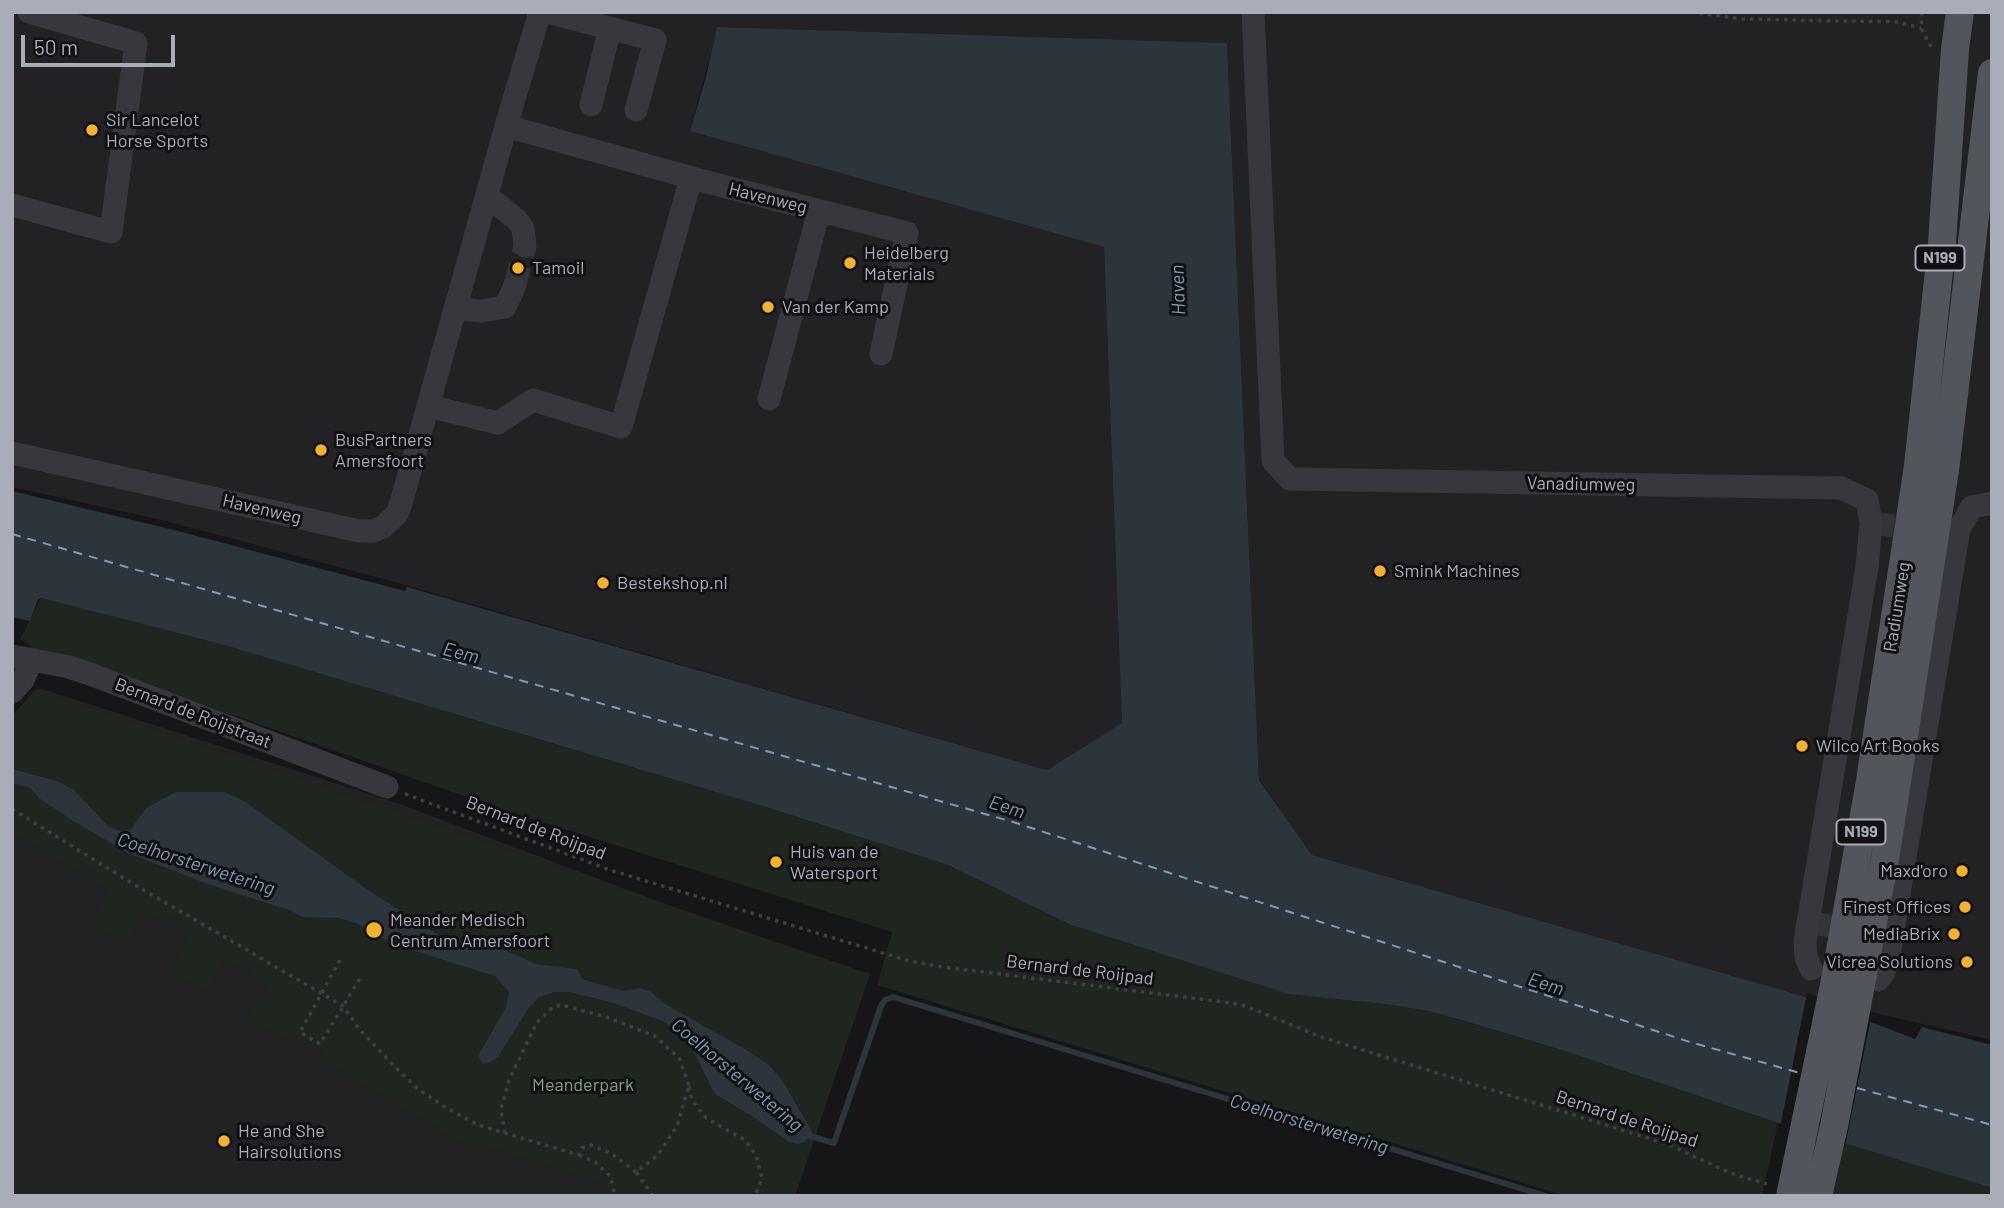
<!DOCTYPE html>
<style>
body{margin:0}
#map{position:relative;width:2004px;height:1208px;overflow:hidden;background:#161618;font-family:Barlow,sans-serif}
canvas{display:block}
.frame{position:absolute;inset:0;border:14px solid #a8adb8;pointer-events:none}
.scale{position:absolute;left:21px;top:35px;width:154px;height:32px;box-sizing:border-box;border:4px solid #a8adb8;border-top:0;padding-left:9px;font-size:21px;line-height:24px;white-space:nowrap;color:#a8adb8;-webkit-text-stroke:5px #111113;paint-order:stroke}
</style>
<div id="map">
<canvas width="2004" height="1208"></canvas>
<div class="frame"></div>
<div class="scale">50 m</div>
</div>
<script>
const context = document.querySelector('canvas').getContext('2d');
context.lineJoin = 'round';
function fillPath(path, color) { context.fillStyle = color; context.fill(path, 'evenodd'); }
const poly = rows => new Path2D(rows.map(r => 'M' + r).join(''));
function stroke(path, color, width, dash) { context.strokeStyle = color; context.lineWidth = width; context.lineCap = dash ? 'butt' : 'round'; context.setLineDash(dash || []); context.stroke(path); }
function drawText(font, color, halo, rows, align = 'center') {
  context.font = font + ' Barlow,sans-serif'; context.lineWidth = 6; context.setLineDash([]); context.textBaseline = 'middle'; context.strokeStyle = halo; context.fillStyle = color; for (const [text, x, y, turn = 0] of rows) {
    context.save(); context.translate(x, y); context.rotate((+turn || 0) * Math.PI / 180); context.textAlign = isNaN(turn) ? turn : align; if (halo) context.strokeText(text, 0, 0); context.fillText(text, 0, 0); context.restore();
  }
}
fillPath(poly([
 [12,12,1992,12,1992,1040,1806,997,1312,855,1259,779,1227,43,718,27,690,131,1104,247,1122,723,1047,770,391,581,170,522,12,487],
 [39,688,400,804,864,979,792,1196,12,1196,12,719]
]), '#222225');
fillPath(poly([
 [41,598,224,645,766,807,948,865,1071,925,1288,994,1384,1004,1429,1011,1568,1052,1778,1123,1762,1196,1566,1196,877,985,892,932,504,810,167,692,38,650,20,639],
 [36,689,870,974,795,1196,596,1196,600,1181,478,1144,474,1149,321,1059,325,1051,289,1030,284,1038,249,1017,269,984,250,973,256,967,252,961,246,962,245,969,225,958,205,991,170,971,190,937,171,926,177,921,175,915,167,915,166,923,146,911,126,945,91,924,110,891,92,879,97,875,97,869,94,867,89,868,86,876,12,832,17,825,12,819,12,783,30,788,40,799,73,821,128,853,289,910,303,917,339,918,358,924,393,944,495,975,509,991,506,1007,478,1056,513,1031,528,1009,538,998,554,992,570,992,610,1002,665,1022,691,1047,701,1070,732,1105,804,1142,813,1133,783,1082,770,1066,750,1052,665,1004,651,992,640,988,623,991,582,979,577,969,536,964,504,950,440,936,368,890,244,801,225,792,176,792,131,829,123,832,109,827,74,790,57,781,12,769,12,716],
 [1840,1141,1992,1188,1992,1196,1831,1196]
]), '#1e261f');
fillPath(poly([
 [717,27,1227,43,1259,780,1312,855,1806,997,1915,1039,1922,1027,1992,1045,1992,1188,1778,1123,1568,1052,1478,1025,1429,1011,1384,1004,1288,994,1071,925,948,865,766,807,224,645,41,598,38,599,30,621,12,617,12,491,178,531,405,591,407,587,1047,770,1122,723,1104,247,690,131,706,77],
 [12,769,57,781,74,790,109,827,123,832,131,829,146,808,176,792,225,792,244,801,368,890,440,936,504,950,536,964,577,969,582,979,623,991,640,988,651,992,665,1004,750,1052,770,1066,783,1082,813,1133,804,1142,798,1144,788,1141,752,1116,715,1094,691,1047,665,1022,610,1002,570,992,554,992,538,998,528,1009,498,1057,489,1063,483,1064,478,1056,506,1007,509,992,495,976,393,944,358,924,339,918,303,917,289,910,208,884,128,853,73,821,40,799,30,788,12,783]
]), '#2c353c');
fillPath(poly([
 [1807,993,1871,1018,1845,1147,1780,1127]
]), '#161618');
stroke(poly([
 [803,1131,810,1136,834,1143,881,1006,885,1000,893,997,1546,1196]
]), '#2c353c', 6);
stroke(poly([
 [12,534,1013,822,1690,1042,1800,1073],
 [1857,1088,1992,1125]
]), '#7f9bb3', 2, [9, 7]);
stroke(poly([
 [514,288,525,246],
 [1871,523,1910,528,1908,541],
 [1809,922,1846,929,1849,914]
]), '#333438', 23, [23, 11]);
stroke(poly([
 [1691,12,1743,19,1897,22,1921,28],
 [1922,12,1921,28,1931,47],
 [405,794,610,870,909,961,943,967,1232,1003,1248,1007,1321,1037,1667,1144,1733,1174,1767,1184],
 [12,809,130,882,343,1006,359,1029,395,1067,418,1089,445,1107,478,1125,579,1155,582,1148,591,1145,612,1154,636,1172],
 [340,960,300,1032,320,1044,362,975],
 [505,1133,501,1109,509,1080,537,1022,553,1007,562,1005,606,1017,655,1036,679,1058,689,1085],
 [579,1155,595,1162,611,1177,615,1196],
 [653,1196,636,1172,657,1156,677,1126,689,1085,692,1100,706,1118,745,1140,756,1155,762,1178,755,1196]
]), '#3d3f44', 3.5, [3.5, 5]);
stroke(poly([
 [548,12,655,40,636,110],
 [1253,12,1273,461,1290,479,1841,488,1867,500,1871,523,1867,567,1805,941,1806,957,1811,969],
 [591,105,610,28],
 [506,126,707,182,907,233,881,354],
 [487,196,516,219,523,228,525,246],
 [12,205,111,232,136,43,29,12],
 [457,309,482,311,505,307,514,288],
 [769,399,819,211],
 [428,406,498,423,533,400,621,427,691,178],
 [12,453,359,531,373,531,383,527,397,514,401,503,506,126,540,12],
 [12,656,69,667,90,674,387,787],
 [12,692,23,680,32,659],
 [1878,980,1884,972,1890,949,1959,529,1972,507,1992,503]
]), '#37383d', 23);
stroke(poly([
 [1918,466,1942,243,1955,49,1960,12],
 [1945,470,1992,73]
]), '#53555c', 28);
stroke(poly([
 [1790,1196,1834,985,1869,787,1918,466],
 [1818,1196,1834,1126,1885,859,1945,470]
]), '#53555c', 28);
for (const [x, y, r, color] of [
 [92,130,7,"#f2b134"],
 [850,263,7,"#f2b134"],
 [518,268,7,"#f2b134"],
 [768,307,7,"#f2b134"],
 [321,450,7,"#f2b134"],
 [1380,571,7,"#f2b134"],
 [603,583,7,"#f2b134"],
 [1802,746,7,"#f2b134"],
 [776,862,7,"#f2b134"],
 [1962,871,7,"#f2b134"],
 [1965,907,7,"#f2b134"],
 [374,930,9,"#f2b134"],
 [1954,934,7,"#f2b134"],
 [1967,962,7,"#f2b134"],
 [224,1141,7,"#f2b134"]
]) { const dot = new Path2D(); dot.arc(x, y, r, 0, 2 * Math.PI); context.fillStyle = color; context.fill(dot); stroke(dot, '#111113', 2.5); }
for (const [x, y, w] of [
 [1940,258,49],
 [1861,832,49]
]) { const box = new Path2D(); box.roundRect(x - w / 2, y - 12.5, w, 25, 5); context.fillStyle = '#111113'; context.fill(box); stroke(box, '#a8adb8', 2); }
drawText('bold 16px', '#a8adb8', null, [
 ["N199",1940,258],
 ["N199",1861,832]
]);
drawText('18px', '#a8adb8', '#111113', [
 ["Sir Lancelot",106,120],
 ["Horse Sports",106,141],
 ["Heidelberg",864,253],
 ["Materials",864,274],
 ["Tamoil",532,268],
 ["Van der Kamp",782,307],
 ["BusPartners",335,440],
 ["Amersfoort",335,461],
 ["Smink Machines",1394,571],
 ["Bestekshop.nl",617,583],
 ["Wilco Art Books",1816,746],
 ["Huis van de",790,852],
 ["Watersport",790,873],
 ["Maxd'oro",1948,871,"right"],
 ["Finest Offices",1951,907,"right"],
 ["Meander Medisch",390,920],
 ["Centrum Amersfoort",390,941],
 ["MediaBrix",1940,934,"right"],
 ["Vicrea Solutions",1953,962,"right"],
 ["He and She",238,1131],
 ["Hairsolutions",238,1152]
], 'left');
drawText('18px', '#a8adb8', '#111113', [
 ["Havenweg",768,198,14],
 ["Vanadiumweg",1581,484,1],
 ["Havenweg",262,509,13],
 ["Radiumweg",1897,607,-81],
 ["Bernard de Roijstraat",193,713,21],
 ["Bernard de Roijpad",536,828,21],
 ["Bernard de Roijpad",1080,970,7],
 ["Bernard de Roijpad",1627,1119,18]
]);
drawText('18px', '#7fa381', '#111113', [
 ["Meanderpark",583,1085]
]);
drawText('italic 19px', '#7f9bb3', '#111113', [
 ["Haven",1178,290,-92],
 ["Eem",461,653,15],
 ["Eem",1007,807,18],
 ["Coelhorsterwetering",196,864,18],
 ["Eem",1546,984,18],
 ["Coelhorsterwetering",737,1075,40],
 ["Coelhorsterwetering",1309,1124,17]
]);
</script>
